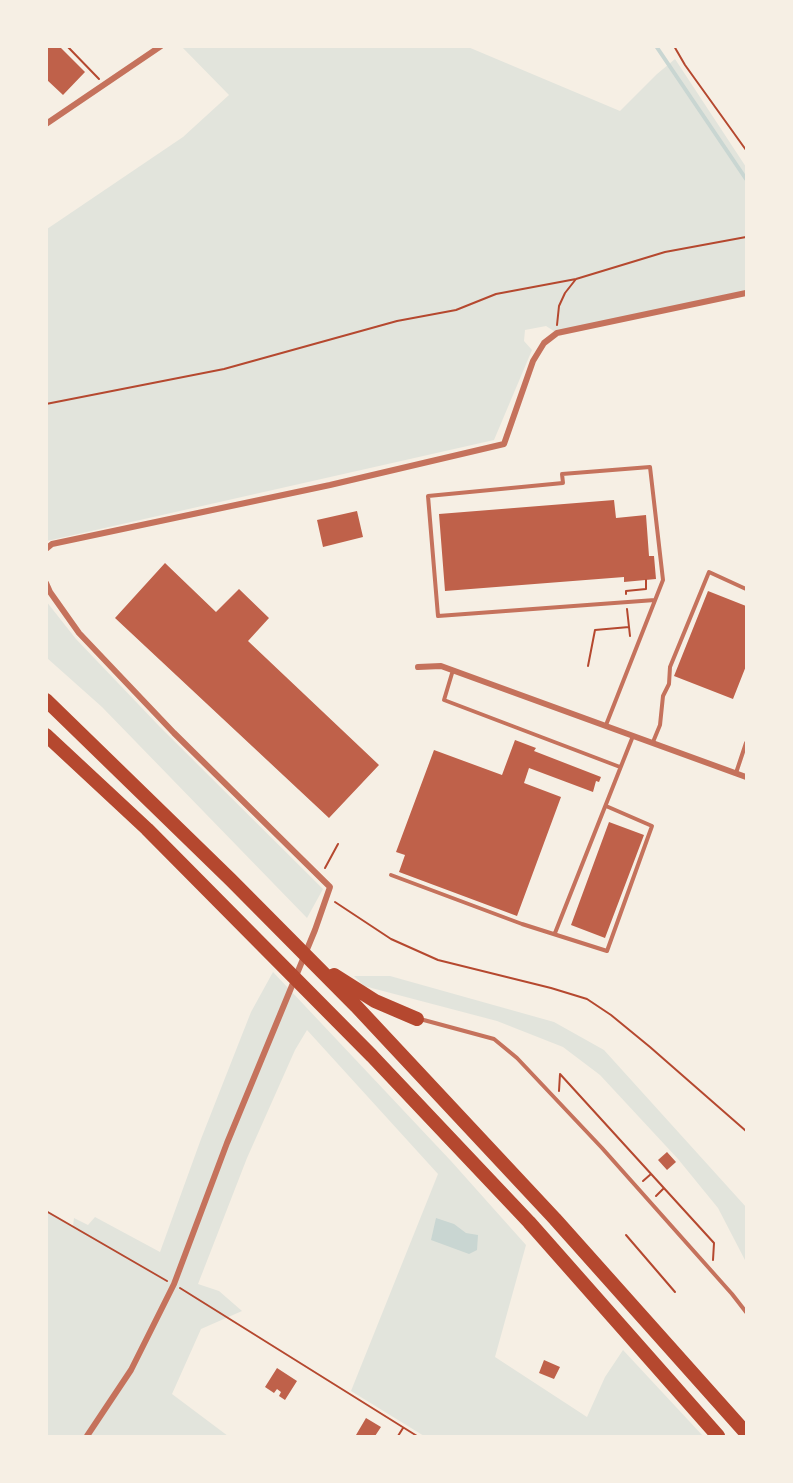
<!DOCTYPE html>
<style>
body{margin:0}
#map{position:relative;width:793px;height:1483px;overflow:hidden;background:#f6efe4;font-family:Arial,sans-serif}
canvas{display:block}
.frame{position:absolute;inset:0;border:48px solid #f6efe4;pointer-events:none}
</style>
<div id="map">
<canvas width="793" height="1483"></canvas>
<div class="frame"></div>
</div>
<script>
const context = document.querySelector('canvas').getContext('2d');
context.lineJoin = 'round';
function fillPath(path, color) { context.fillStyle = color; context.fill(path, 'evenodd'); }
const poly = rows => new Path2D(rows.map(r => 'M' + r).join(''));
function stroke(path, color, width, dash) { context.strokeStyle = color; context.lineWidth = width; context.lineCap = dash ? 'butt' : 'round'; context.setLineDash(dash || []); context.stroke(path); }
fillPath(poly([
 [182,47,468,47,620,111,657,74,675,59,746,167,746,292,557,333,546,326,525,330,524,341,532,350,494,440,47,541,47,229,183,137,229,95],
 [46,601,76,639,160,727,323,889,307,918,102,707,47,658],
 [273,972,451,1161,526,1245,495,1357,587,1417,605,1377,623,1350,703,1436,424,1436,351,1391,438,1174,307,1030,295,1050,247,1158,198,1284,219,1291,242,1311,201,1329,172,1394,228,1436,47,1436,47,1211,73,1226,74,1218,88,1225,95,1217,160,1252,201,1139,251,1012],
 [354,976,390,976,554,1022,604,1050,746,1207,746,1262,718,1208,678,1159,600,1075,563,1047,497,1021,364,986]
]), '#e2e4dc');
fillPath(poly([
 [436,1218,454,1224,466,1233,478,1235,477,1250,469,1254,431,1240]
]), '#c9d6d2');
stroke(poly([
 [656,46,746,179]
]), '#c9d6d2', 4);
fillPath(poly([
 [46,46,59,46,85,72,63,95,46,79],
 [614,500,616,518,646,515,649,556,654,556,656,579,624,582,624,577,445,591,439,514],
 [357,511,363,537,323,547,317,520],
 [165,563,216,612,239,589,269,618,248,641,379,765,329,818,115,618],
 [708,591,746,606,746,666,733,699,674,676],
 [515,740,536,748,534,751,601,777,599,782,596,781,593,792,529,768,524,783,561,797,517,916,399,872,405,855,396,852,434,750,502,775],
 [609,822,644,835,605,938,571,925],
 [667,1152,676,1162,667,1170,658,1160],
 [544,1360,560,1367,554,1379,539,1373],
 [277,1368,297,1381,285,1400,279,1396,281,1392,277,1389,274,1393,265,1387],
 [366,1418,381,1427,375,1436,356,1435]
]), '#bf614a');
stroke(poly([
 [67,46,99,79],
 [674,46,685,65,746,150],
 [557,325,559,306,565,293,576,279],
 [46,404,224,369,397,321,456,310,496,294,576,279,665,252,746,237],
 [626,594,626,591,646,589,646,580],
 [627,609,630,636],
 [588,666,595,630,629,627],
 [325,868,338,844],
 [335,902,391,939,438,960,551,988,587,999,611,1015,650,1047,746,1131],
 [559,1091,560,1074,714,1243,713,1260],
 [643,1181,651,1174],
 [656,1196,664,1188],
 [46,1211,167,1281],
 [626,1235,675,1292],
 [180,1288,417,1436],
 [398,1436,403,1428]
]), '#b5482f', 2);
stroke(poly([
 [453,670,444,700,620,767],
 [606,725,663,580,650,467,562,474,563,483,428,496,438,616,655,600],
 [653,742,660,725,663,696,669,684,670,667,709,572,746,589],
 [736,773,746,743],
 [391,875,522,924,607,951,652,826,606,806],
 [555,933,633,736],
 [420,1019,494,1039,517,1058,602,1148,732,1294,746,1312]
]), '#c5725c', 4);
stroke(poly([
 [46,124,161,46],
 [46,549,52,544,330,485,504,444,533,361,544,343,557,333,746,293],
 [46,583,50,592,79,633,174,733,330,887,315,930,227,1143,174,1284,131,1370,87,1436],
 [418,667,441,666,746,777]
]), '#c5725c', 6);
stroke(poly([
 [46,700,231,880,356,1006,555,1219,746,1433],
 [46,735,147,829,372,1056,529,1222,718,1436],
 [334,975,375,1001,417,1019]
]), '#b5482f', 14);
</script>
